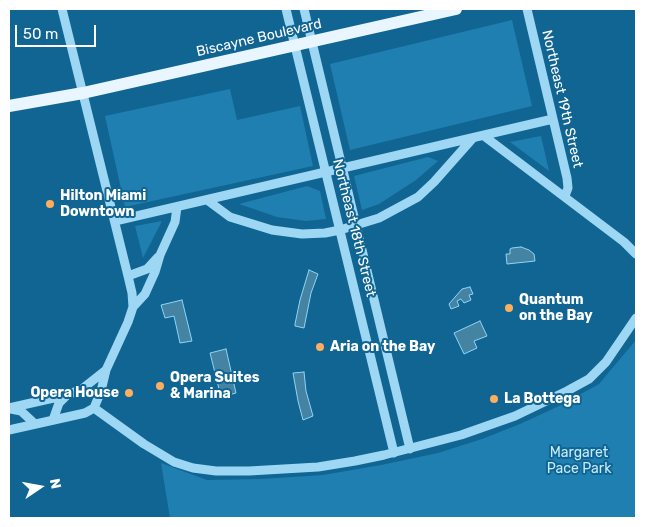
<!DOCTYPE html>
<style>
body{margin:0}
#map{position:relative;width:645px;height:527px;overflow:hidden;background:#106593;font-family:Rubik,sans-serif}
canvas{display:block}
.frame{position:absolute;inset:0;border:10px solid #fff;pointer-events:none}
.north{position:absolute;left:15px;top:462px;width:50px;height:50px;-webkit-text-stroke:4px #106593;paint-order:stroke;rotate:78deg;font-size:14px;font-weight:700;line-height:20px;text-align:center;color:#fff}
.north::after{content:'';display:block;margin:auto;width:18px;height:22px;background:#fff;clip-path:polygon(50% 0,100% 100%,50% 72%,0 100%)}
.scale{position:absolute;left:15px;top:25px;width:81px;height:22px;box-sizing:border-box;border:2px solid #fff;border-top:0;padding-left:6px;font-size:15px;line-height:18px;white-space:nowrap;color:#fff;-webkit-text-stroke:4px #106593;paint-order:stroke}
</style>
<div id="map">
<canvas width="645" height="527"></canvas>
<div class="frame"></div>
<div class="north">N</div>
<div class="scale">50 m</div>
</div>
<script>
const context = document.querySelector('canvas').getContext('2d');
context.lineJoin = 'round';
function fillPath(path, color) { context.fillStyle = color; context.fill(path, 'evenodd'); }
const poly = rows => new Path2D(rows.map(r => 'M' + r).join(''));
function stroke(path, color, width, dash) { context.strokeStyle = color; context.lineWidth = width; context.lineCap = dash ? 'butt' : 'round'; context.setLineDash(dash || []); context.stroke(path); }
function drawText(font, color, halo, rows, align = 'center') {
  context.font = font + ' Rubik,sans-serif'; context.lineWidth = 4; context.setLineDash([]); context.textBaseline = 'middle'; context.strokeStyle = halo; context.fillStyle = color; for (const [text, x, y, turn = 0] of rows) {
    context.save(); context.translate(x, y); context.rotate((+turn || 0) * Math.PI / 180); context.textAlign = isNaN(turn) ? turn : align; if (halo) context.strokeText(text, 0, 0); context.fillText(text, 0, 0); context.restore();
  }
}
fillPath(poly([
 [512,20,532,106,350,150,330,64],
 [230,89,237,120,300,106,313,166,125,207,105,116],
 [541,136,549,171,510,142],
 [428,157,438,161,416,180,379,204,362,210,354,176],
 [307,186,320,191,326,219,306,221,277,217,239,204],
 [162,221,143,258,135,226],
 [636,340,636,518,170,518,161,463,207,480,261,479,323,475,381,465,438,453,482,439,520,424,559,406,599,384]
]), '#1f7fb0');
const water = poly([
 [521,247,529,250,534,254,535,261,507,264,506,254,510,254,510,249,512,248,521,247],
 [309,270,318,274,311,293,304,328,295,326,295,324,300,300,309,270],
 [470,287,473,294,469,295,471,300,464,303,461,299,457,301,459,306,451,309,449,304,462,289,470,287],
 [182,300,192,341,180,343,174,316,165,318,161,305,182,300],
 [480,321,487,336,474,341,477,348,464,354,454,333,480,321],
 [226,349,236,393,221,397,210,353,226,349],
 [304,372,306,391,313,416,303,420,298,401,293,373,304,372]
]);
fillPath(water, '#4583a2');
stroke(water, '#8ed5f7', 1);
stroke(poly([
 [286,9,394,453],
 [304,9,410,449],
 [527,9,567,178,568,188,565,196],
 [484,136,624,242,636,254],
 [207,200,230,217,272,230,302,234,325,233,340,230,379,218,418,197,434,182,473,138],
 [115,221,553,119],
 [128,276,147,269,158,257],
 [133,307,145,294,155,272,160,255,175,222,177,207],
 [9,408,67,395,82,389,106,370],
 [94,408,144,444,174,462,193,468,216,471,249,471,318,467,355,461,384,455,461,435,515,416,567,391,589,379,606,362,636,318],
 [11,409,21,411,35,424],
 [53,420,59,403,67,395],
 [9,430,85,413,94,408,101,391,106,370,128,322,133,307,132,293,128,276,62,9]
]), '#9dd7f3', 9);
stroke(poly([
 [9,106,83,93,456,9]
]), '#e9f6ff', 12);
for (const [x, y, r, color] of [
 [50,204,5,"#ffae5f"],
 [509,308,5,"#ffae5f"],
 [320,347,5,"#ffae5f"],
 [160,386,5,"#ffae5f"],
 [129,393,5,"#ffae5f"],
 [494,399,5,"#ffae5f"]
]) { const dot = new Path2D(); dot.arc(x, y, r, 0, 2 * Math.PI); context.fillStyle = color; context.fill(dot); stroke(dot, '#106593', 2); }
drawText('14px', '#fff', '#106593', [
 ["Biscayne Boulevard",259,38,-13],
 ["Northeast 19th Street",562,99,77],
 ["Northeast 18th Street",354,228,76]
]);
drawText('bold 14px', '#fff', '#106593', [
 ["Hilton Miami",60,196],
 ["Downtown",60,212],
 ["Quantum",519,300],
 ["on the Bay",519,316],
 ["Aria on the Bay",330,347],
 ["Opera Suites",170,378],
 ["& Marina",170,394],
 ["Opera House",119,393,"right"],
 ["La Bottega",504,399]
], 'left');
drawText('14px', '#c4ebfe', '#106593', [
 ["Margaret",579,453],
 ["Pace Park",579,469]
]);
</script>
